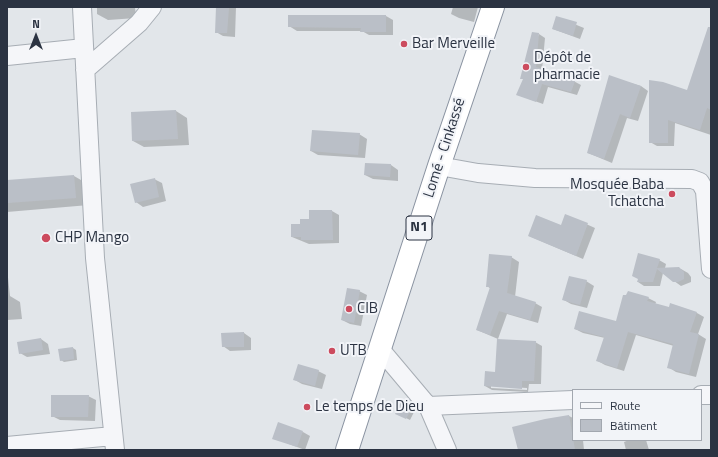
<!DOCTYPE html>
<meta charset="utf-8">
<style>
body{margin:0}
#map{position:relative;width:718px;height:457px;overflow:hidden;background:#e2e6ea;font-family:"Titillium Web",sans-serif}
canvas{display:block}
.frame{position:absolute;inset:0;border:8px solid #2b3342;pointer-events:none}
.legend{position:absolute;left:572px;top:389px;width:130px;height:52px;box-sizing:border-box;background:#f2f4f8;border:1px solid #a2a7af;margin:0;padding:5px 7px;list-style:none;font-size:12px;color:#2b3342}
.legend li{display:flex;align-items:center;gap:8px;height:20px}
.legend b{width:20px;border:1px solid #a2a7af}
.north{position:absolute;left:16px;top:16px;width:40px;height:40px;-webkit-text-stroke:3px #f2f4f8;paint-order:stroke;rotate:0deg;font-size:11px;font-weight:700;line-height:16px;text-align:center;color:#2b3342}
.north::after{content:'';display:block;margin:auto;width:14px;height:18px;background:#2b3342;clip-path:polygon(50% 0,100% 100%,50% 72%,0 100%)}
</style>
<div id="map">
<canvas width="718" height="457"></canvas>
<div class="frame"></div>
<ul class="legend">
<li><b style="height:5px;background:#f5f6f9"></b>Route</li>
<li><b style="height:11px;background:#babfc7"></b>Bâtiment</li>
</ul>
<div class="north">N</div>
</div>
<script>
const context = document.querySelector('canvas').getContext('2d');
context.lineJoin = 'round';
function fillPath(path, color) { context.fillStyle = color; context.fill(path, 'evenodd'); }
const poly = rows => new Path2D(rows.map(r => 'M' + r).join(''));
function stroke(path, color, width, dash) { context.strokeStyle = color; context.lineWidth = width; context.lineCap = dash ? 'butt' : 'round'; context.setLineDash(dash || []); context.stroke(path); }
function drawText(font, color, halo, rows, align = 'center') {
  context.font = font + ' "Titillium Web",sans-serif'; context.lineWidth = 4; context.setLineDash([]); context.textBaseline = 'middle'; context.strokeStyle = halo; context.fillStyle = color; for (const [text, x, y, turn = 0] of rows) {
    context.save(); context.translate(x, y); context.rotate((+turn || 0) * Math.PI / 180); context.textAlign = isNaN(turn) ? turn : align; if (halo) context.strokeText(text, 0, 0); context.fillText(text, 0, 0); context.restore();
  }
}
fillPath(poly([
 [97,7,135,7,136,18,108,20,97,14],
 [217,7,236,7,235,37,223,36,216,32],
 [453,7,478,7,474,22,459,18,451,14],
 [386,16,393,20,393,35,369,35,362,31,297,31,289,26],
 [557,17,584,28,580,39,553,29],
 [711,32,711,135,675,123,674,146,657,146,650,142,688,91],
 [539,34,545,38,542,70,564,76,581,85,577,95,548,87,543,104,518,95,524,79,521,78],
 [610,77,641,86,648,91,638,121,627,118,612,163,588,153],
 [176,111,187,118,189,145,144,147,133,141,132,113],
 [359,134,367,139,365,158,318,155,311,151],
 [391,165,398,170,398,181,373,179,365,175],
 [74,176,88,184,89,205,7,212,7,181],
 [154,179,162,183,166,201,143,207,136,202],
 [310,211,332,211,339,215,339,243,309,244,292,237,301,225,310,220],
 [566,215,595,228,583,259,529,236,562,226],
 [511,257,519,262,515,297,535,303,542,307,538,323,507,314,498,339,477,330,491,289,487,286],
 [659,260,666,264,665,268,681,269,688,273,691,277,691,282,681,286,663,273,660,286,644,286,638,282],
 [7,268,10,296,20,302,22,319,7,320],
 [586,281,594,286,587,308,571,304,564,300],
 [359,291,367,295,361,326,350,324,342,320],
 [648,298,656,302,655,305,697,313,704,317,698,334,706,339,696,377,676,372,668,367,674,346,636,335,624,371,605,365,598,361,605,338,583,333,575,329,617,322],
 [244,333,251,338,251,350,230,351,223,346],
 [41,339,48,344,50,354,27,357,20,353],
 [535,342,542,346,541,384,529,384,528,392,492,390,485,386,496,373],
 [491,386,527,388,527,390,491,388],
 [73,348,76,350,77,360,64,362,61,360],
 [318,371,326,375,322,389,302,384,295,380],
 [88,396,96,400,95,421,60,420,52,416],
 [412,406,416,408,410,420,398,414],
 [569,416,573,418,573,440,583,440,584,450,520,450],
 [303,432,310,436,305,450,273,438],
 [629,440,646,440,649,450,626,450,624,442]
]), '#0003');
fillPath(poly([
 [216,7,229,7,227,33,215,33],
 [288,15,386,15,386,32,360,32,361,28,288,27],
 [556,16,577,22,573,36,552,29],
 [708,27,711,27,711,110,707,108,700,130,668,120,668,143,649,143,649,80,663,82,687,90],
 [532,32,539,33,536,67,564,75,563,77,575,81,571,92,542,84,536,102,516,95,523,79,520,79],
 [609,75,641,86,630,118,620,114,604,159,587,153],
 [176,110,178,139,132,141,131,112],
 [312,130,360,133,358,155,310,151],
 [365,163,391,164,390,177,364,175],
 [74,175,76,198,7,203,7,180],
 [155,178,159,197,135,203,130,184],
 [309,210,332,210,333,240,301,240,301,237,291,237,291,224,300,224,300,219,309,219],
 [565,214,588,223,576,256,528,236,536,215,561,225],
 [638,253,660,259,657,268,679,267,684,272,684,279,678,282,673,282,657,269,653,282,637,282,638,279,632,276],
 [489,254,512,256,507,293,536,302,530,320,499,311,490,335,476,330,490,287,486,287],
 [569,276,587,280,580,305,562,300],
 [347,288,360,290,354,323,341,320],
 [628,291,649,297,647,301,669,307,670,303,697,312,690,332,699,334,689,374,667,368,673,344,628,332,617,368,596,361,604,337,574,329,579,311,616,321,623,295,626,295],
 [244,332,244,347,222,347,221,333],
 [41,338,43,350,19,354,17,342],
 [497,339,536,341,534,381,522,381,522,389,484,386,485,371,495,372],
 [73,347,74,359,60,361,58,349],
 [298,364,319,370,315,386,293,380],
 [51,395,89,395,88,417,51,417],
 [402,399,413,405,406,419,395,414],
 [569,415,575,450,518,450,512,427,545,419],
 [278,422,303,431,297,447,272,439]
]), '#babfc7');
const minor = poly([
 [82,7,95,258,115,450],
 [7,56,84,48],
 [85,70,139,23,152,7],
 [439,166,478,173,535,178,692,179,700,182,705,191,711,269],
 [380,349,428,406,573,400],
 [701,395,711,395],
 [428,406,447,450],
 [7,446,113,436]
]);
const trunk = poly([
 [347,450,439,166,493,7]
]);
stroke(minor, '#a7adb4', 20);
stroke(trunk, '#8a93a1', 24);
stroke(minor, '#f5f6f9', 18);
stroke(trunk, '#fff', 22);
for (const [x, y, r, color] of [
 [404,44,4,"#cc4b5e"],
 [526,67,4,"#cc4b5e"],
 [672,194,4,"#cc4b5e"],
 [46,238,5,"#cc4b5e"],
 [349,309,4,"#cc4b5e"],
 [332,351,4,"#cc4b5e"],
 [307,407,4,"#cc4b5e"]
]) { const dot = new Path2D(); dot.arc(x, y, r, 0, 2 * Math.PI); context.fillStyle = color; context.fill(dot); stroke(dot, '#f2f4f8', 1.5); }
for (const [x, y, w] of [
 [419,228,26]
]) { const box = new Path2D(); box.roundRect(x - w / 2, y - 12, w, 24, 3); context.fillStyle = '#f2f4f8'; context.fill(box); stroke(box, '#2b3342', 1); }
drawText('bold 14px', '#2b3342', null, [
 ["N1",419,228]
]);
drawText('15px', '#2b3342', '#f2f4f8', [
 ["Bar Merveille",412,44],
 ["Dépôt de",534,58],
 ["pharmacie",534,75],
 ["Mosquée Baba",664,185,"right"],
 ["Tchatcha",664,202,"right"],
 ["CHP Mango",55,238],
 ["CIB",357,309],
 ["UTB",340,351],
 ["Le temps de Dieu",315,407]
], 'left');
drawText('15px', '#2b3342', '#f2f4f8', [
 ["Lomé - Cinkassé",445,148,-72]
]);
</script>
